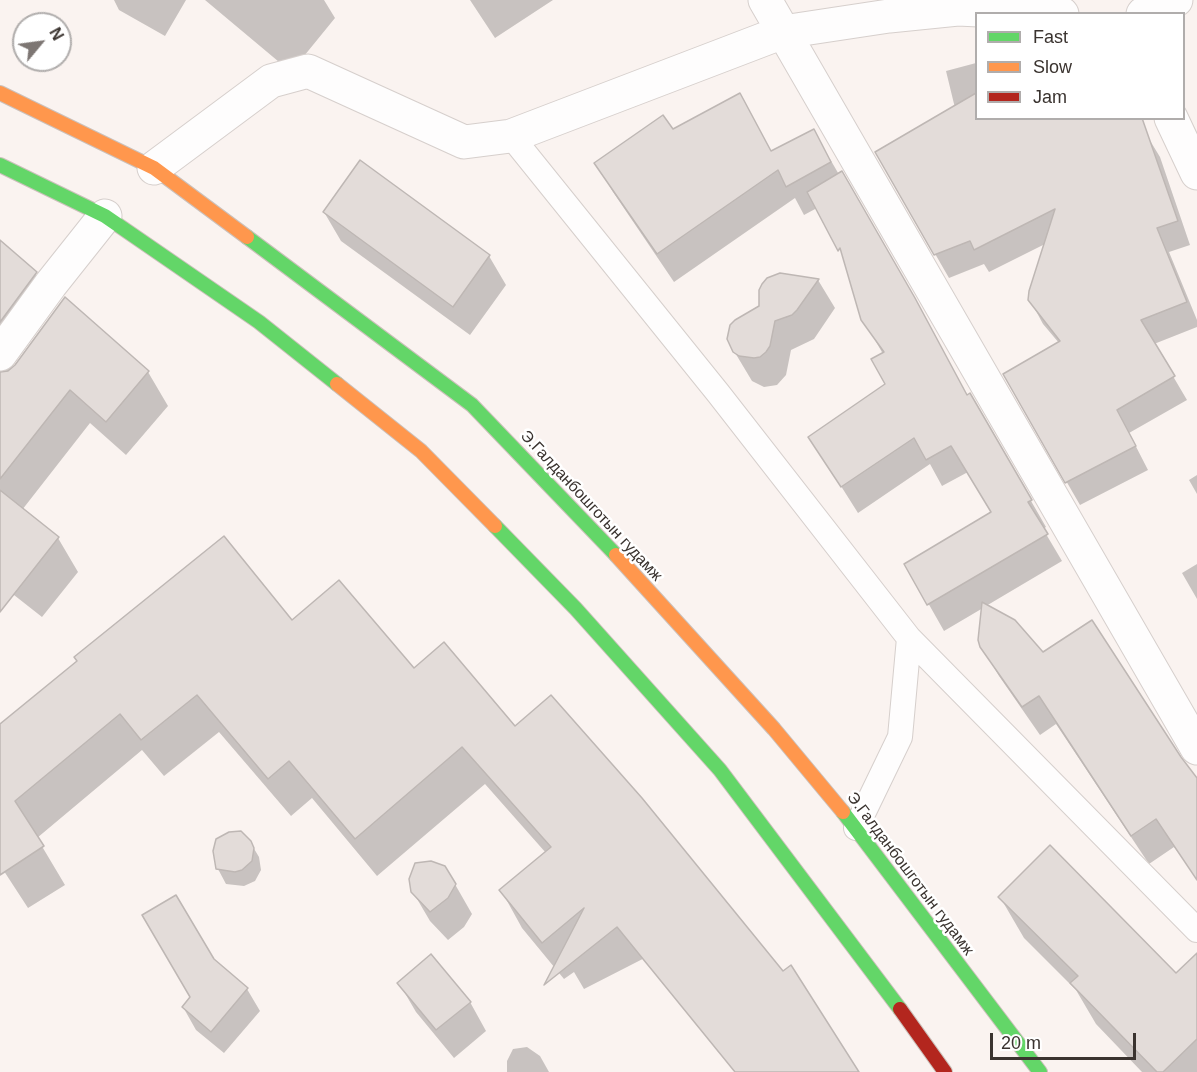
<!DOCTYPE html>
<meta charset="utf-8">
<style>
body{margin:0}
#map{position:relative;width:1197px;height:1072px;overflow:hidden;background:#faf3f0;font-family:Arial,sans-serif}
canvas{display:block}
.legend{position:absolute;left:975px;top:12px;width:210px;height:108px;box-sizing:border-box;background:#fff;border:2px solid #b0adac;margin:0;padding:8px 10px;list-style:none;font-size:18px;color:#3a332f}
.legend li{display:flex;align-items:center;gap:12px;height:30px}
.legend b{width:30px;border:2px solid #b0adac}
.north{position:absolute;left:12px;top:12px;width:60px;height:60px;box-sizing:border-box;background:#fff;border:2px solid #b0adac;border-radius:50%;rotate:61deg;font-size:16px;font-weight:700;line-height:24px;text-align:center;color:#3a332f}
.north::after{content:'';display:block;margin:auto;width:21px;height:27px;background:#7d7673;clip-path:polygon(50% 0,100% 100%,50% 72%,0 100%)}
.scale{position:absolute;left:990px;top:1033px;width:146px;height:27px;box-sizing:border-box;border:3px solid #3a332f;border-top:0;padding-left:8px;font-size:18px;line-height:21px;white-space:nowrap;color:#3a332f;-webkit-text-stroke:4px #fff;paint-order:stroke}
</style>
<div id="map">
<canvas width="1197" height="1072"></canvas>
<ul class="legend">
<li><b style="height:8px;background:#63d668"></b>Fast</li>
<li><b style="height:8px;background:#ff974d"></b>Slow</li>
<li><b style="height:8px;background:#b3261e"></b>Jam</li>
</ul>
<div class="north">N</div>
<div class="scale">20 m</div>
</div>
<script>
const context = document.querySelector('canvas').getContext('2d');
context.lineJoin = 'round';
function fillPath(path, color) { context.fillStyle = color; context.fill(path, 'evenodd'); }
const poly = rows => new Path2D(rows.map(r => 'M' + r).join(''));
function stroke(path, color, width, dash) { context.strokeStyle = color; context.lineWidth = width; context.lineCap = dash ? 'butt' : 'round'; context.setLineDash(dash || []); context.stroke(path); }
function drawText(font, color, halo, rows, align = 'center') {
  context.font = font + ' Arial,sans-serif'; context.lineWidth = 5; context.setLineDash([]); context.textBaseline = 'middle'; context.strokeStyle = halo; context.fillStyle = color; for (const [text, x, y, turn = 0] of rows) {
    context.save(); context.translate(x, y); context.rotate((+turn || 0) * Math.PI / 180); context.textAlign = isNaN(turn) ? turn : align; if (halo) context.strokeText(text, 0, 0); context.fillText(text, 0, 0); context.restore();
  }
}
fillPath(poly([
 [114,0,186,0,165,36,119,10],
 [205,0,324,0,335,18,291,72],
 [470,0,553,0,495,38],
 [976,63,976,118,1146,134,1160,157,1190,245,1169,252,1197,320,1197,327,1154,344,1187,400,1129,433,1148,470,1080,505,1005,375,1059,343,1043,324,1030,300,1045,244,989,272,984,264,949,278,877,153,955,108,946,71],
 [672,131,772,153,830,159,967,396,970,395,1046,527,1043,529,1062,561,986,606,1197,781,1197,878,1174,847,1149,864,1056,724,1040,735,999,676,982,647,983,608,944,631,906,564,993,513,968,472,942,486,930,464,858,513,810,437,887,385,883,354,863,319,846,260,817,208,804,215,795,198,674,282,613,192,596,164],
 [324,212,489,256,506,285,470,335,341,241],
 [0,247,35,273,55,307,9,371,148,372,168,406,126,455,90,423,22,510,58,538,78,572,42,617,0,584],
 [818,280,835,308,814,339,791,350,786,375,777,385,764,387,752,381,731,346],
 [1197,475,1197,494,1189,480],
 [1197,564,1197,599,1182,573],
 [292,622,414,670,515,728,858,1072,751,1072,670,945,584,989,574,972,564,979,522,928,501,890,546,853,485,784,377,876,312,798,291,816,219,732,164,776,142,750,37,838,65,885,28,908,0,865,0,726],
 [250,842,259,857,261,870,255,881,244,886,226,884,218,869],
 [448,872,472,914,464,927,448,940,430,921,413,892],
 [1000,897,1176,975,1197,975,1197,1072,1142,1072,1096,1024,1076,990,1024,938],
 [212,960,247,989,260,1011,224,1053,196,1030,183,1007,192,998],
 [399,983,470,1002,486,1031,454,1058,416,1012],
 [527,1047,540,1056,549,1072,507,1072,507,1061,513,1049]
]), '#0003');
const building = poly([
 [740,93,771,151,814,129,831,162,786,187,778,170,657,254,594,163,663,115,673,129,740,93],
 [976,93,976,118,1142,118,1178,221,1157,228,1187,302,1141,320,1175,376,1117,410,1136,446,1065,483,1003,374,1060,341,1028,300,1029,291,1055,209,974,250,970,241,934,255,875,152,976,93],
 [360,160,490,255,453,307,323,212,360,160],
 [842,171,915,298,967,395,970,393,1032,500,1028,502,1048,534,927,605,904,564,991,512,951,446,926,460,914,438,841,487,808,437,885,384,871,359,884,352,861,320,840,248,838,251,807,192,842,171],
 [0,240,37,272,0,322,0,240],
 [780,273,819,279,797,310,792,315,775,321,770,346,766,352,760,357,754,358,739,356,733,352,727,339,730,325,735,320,759,306,759,290,762,284,767,278,780,273],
 [65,297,149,371,106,422,70,390,0,479,0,372,8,371,15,365,65,297],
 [0,490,59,537,0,612,0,490],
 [224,536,292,620,339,580,414,668,444,642,515,726,551,695,642,798,783,971,791,965,859,1072,735,1072,617,927,544,985,584,908,542,943,499,890,551,847,462,747,355,839,289,761,268,779,197,695,141,740,120,714,15,801,44,846,0,875,0,724,77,661,74,657,224,536],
 [982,602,1015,620,1043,652,1092,620,1181,757,1197,778,1197,880,1156,819,1131,836,1039,696,1022,707,980,647,978,640,982,602],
 [241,831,251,841,254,848,252,861,242,870,235,872,216,869,213,851,216,839,229,832,241,831],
 [1050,845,1176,973,1197,953,1197,1039,1163,1072,1157,1072,1070,983,1078,976,998,897,1050,845],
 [431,861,445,866,456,884,448,898,430,912,411,892,409,879,415,863,431,861],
 [176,895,214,959,248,988,211,1032,182,1007,190,997,142,915,176,895],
 [431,954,471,1002,436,1030,397,983,431,954]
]);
fillPath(building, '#e3dcd9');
stroke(building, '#beb7b4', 1.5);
const lane = poly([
 [511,136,718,393,909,638,1197,930],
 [856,828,900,737,909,638]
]);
const street = poly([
 [765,0,1197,748],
 [1143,14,1176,0],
 [1171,118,1197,173],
 [154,168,271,81,308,71,464,142,511,136,783,32,889,16,958,9,1062,14],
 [0,354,51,284,105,216]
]);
const fast = poly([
 [0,165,105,216,259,322,337,384],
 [247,237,472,405,616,555],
 [495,526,576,609,720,770,900,1009],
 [843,812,1040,1072]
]);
const slow = poly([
 [0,93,154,168,247,237],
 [337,384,421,451,495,526],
 [616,555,774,729,843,812]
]);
const jam = poly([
 [900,1009,945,1072]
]);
stroke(lane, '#d6cfcc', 26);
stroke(street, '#d6cfcc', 35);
stroke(fast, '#cbc0ba', 16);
stroke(slow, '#cbc0ba', 16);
stroke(jam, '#cbc0ba', 16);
stroke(lane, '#fefdfd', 24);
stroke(street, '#fefdfd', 33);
stroke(fast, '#63d668', 14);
stroke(slow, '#ff974d', 14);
stroke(jam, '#b3261e', 14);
drawText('16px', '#3a332f', '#fff', [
 ["Э.Галданбошготын гудамж",591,506,47],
 ["Э.Галданбошготын гудамж",910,874,53]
]);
</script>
